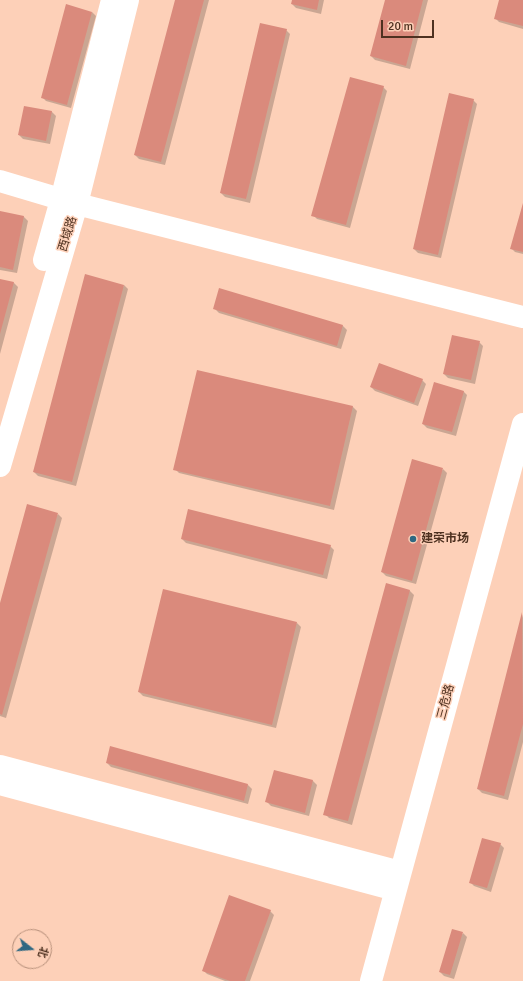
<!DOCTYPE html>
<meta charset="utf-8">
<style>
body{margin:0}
#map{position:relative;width:523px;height:981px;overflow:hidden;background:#fdd0b8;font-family:Signika,"Noto Sans SC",sans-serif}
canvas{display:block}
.north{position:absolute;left:12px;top:929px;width:40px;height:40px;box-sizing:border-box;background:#fdd0b8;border:1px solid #b7907b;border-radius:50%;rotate:107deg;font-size:11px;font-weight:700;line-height:16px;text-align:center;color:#4e3120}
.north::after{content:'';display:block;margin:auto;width:14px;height:18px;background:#2f6882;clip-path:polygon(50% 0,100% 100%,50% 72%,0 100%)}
.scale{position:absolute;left:381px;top:20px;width:53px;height:18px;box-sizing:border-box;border:2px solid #4e3120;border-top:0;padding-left:5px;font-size:12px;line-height:14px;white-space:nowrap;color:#4e3120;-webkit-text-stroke:3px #fdd0b8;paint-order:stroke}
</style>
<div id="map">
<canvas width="523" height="981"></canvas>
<div class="north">北</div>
<div class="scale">20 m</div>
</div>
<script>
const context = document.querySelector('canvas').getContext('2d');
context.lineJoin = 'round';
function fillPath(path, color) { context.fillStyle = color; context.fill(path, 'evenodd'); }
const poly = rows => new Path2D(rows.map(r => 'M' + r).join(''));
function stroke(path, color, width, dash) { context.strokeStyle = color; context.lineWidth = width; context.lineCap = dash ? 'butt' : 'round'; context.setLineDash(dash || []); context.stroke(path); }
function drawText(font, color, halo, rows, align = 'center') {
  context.font = font + ' Signika,"Noto Sans SC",sans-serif'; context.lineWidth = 3; context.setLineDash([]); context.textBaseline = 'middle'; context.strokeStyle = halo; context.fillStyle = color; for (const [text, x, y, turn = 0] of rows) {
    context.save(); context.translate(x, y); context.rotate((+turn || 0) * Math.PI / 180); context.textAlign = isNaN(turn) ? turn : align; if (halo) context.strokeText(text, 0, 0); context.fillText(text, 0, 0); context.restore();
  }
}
fillPath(poly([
 [176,0,209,0,165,165,139,159,135,155],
 [293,0,324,0,321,14,296,8,292,4],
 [386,0,428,0,410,69,375,60,371,56],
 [500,0,523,0,523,29,499,22,495,18],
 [92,12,96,16,71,108,46,101,42,97],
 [286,30,290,34,250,203,225,197,221,193],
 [383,87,387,91,350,228,317,219,313,215],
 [473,100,477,104,441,258,418,253,414,249],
 [25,107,52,112,56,116,50,144,23,139,19,135],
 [523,205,523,254,515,252,511,248],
 [0,212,24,217,28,221,17,273,0,270],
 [0,280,14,283,18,287,0,354],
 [124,285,128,289,76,486,38,476,34,472],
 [215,309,343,326,347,330,341,349,219,313],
 [479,342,483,346,475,384,448,378,444,374],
 [198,371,353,407,357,411,334,510,179,473,175,469],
 [422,380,426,384,418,406,375,391,371,387],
 [463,391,467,395,456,436,427,428,423,424],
 [443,469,447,473,416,584,386,576,382,572],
 [58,514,62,518,6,718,0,716,0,607],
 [182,539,330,546,334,550,327,579,186,543],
 [387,585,410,591,414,595,352,825,329,818,325,814],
 [523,614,523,742,508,800,482,793,478,789],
 [297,623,301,627,276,728,143,696,139,692],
 [107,763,248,785,252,789,248,804,111,767],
 [275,771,313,781,317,785,309,816,271,806,267,802],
 [500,844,504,848,491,892,474,886,470,882],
 [270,911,274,915,250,981,225,981,207,974,203,970],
 [463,933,467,937,454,979,444,976,440,972]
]), '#0003');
fillPath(poly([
 [175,0,204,0,161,162,134,155],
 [292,0,319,0,317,10,291,4],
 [385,0,423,0,406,66,370,56],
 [499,0,523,0,523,26,494,19],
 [66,4,92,12,67,105,41,98],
 [260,23,287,29,246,199,220,193],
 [350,77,384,86,346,225,311,216],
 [449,93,474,99,438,255,413,249],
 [24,106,52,111,46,141,18,135],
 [523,203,523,252,510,249],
 [0,211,24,216,13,270,0,267],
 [85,274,124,285,72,482,33,472],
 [0,279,14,282,0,334],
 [219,288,343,325,337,346,213,309],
 [452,335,480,341,471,380,443,374],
 [379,363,423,379,414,403,370,387],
 [197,370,353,406,330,506,173,470],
 [434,382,464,391,452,432,422,424],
 [412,459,443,468,412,581,381,572],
 [27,504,58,513,2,715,0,714,0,603],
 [188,509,331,545,323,575,181,539],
 [386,583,410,590,348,821,323,815],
 [163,589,297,622,272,725,138,692],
 [522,612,523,724,504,796,477,789],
 [110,746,248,784,244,801,106,763],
 [274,770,313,780,305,813,265,802],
 [482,838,501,843,487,888,469,883],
 [229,895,271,910,245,981,230,981,202,971],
 [452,929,463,932,450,975,439,972]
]), '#da8a7c');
stroke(poly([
 [0,181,77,204,523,317],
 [44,260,61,200,112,0],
 [0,466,77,204,128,0],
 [0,766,400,872],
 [0,784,395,890],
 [371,981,523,424]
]), '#fff', 22);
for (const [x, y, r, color] of [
 [413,539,4,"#2f6882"]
]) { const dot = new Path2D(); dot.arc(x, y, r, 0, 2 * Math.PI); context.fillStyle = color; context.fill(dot); stroke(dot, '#fdd0b8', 1.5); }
drawText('12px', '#4e3120', '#fdd0b8', [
 ["西域路",68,234,-73],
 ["三危路",446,702,-75]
]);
drawText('bold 12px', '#4e3120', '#fdd0b8', [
 ["建荣市场",421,539]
], 'left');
</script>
